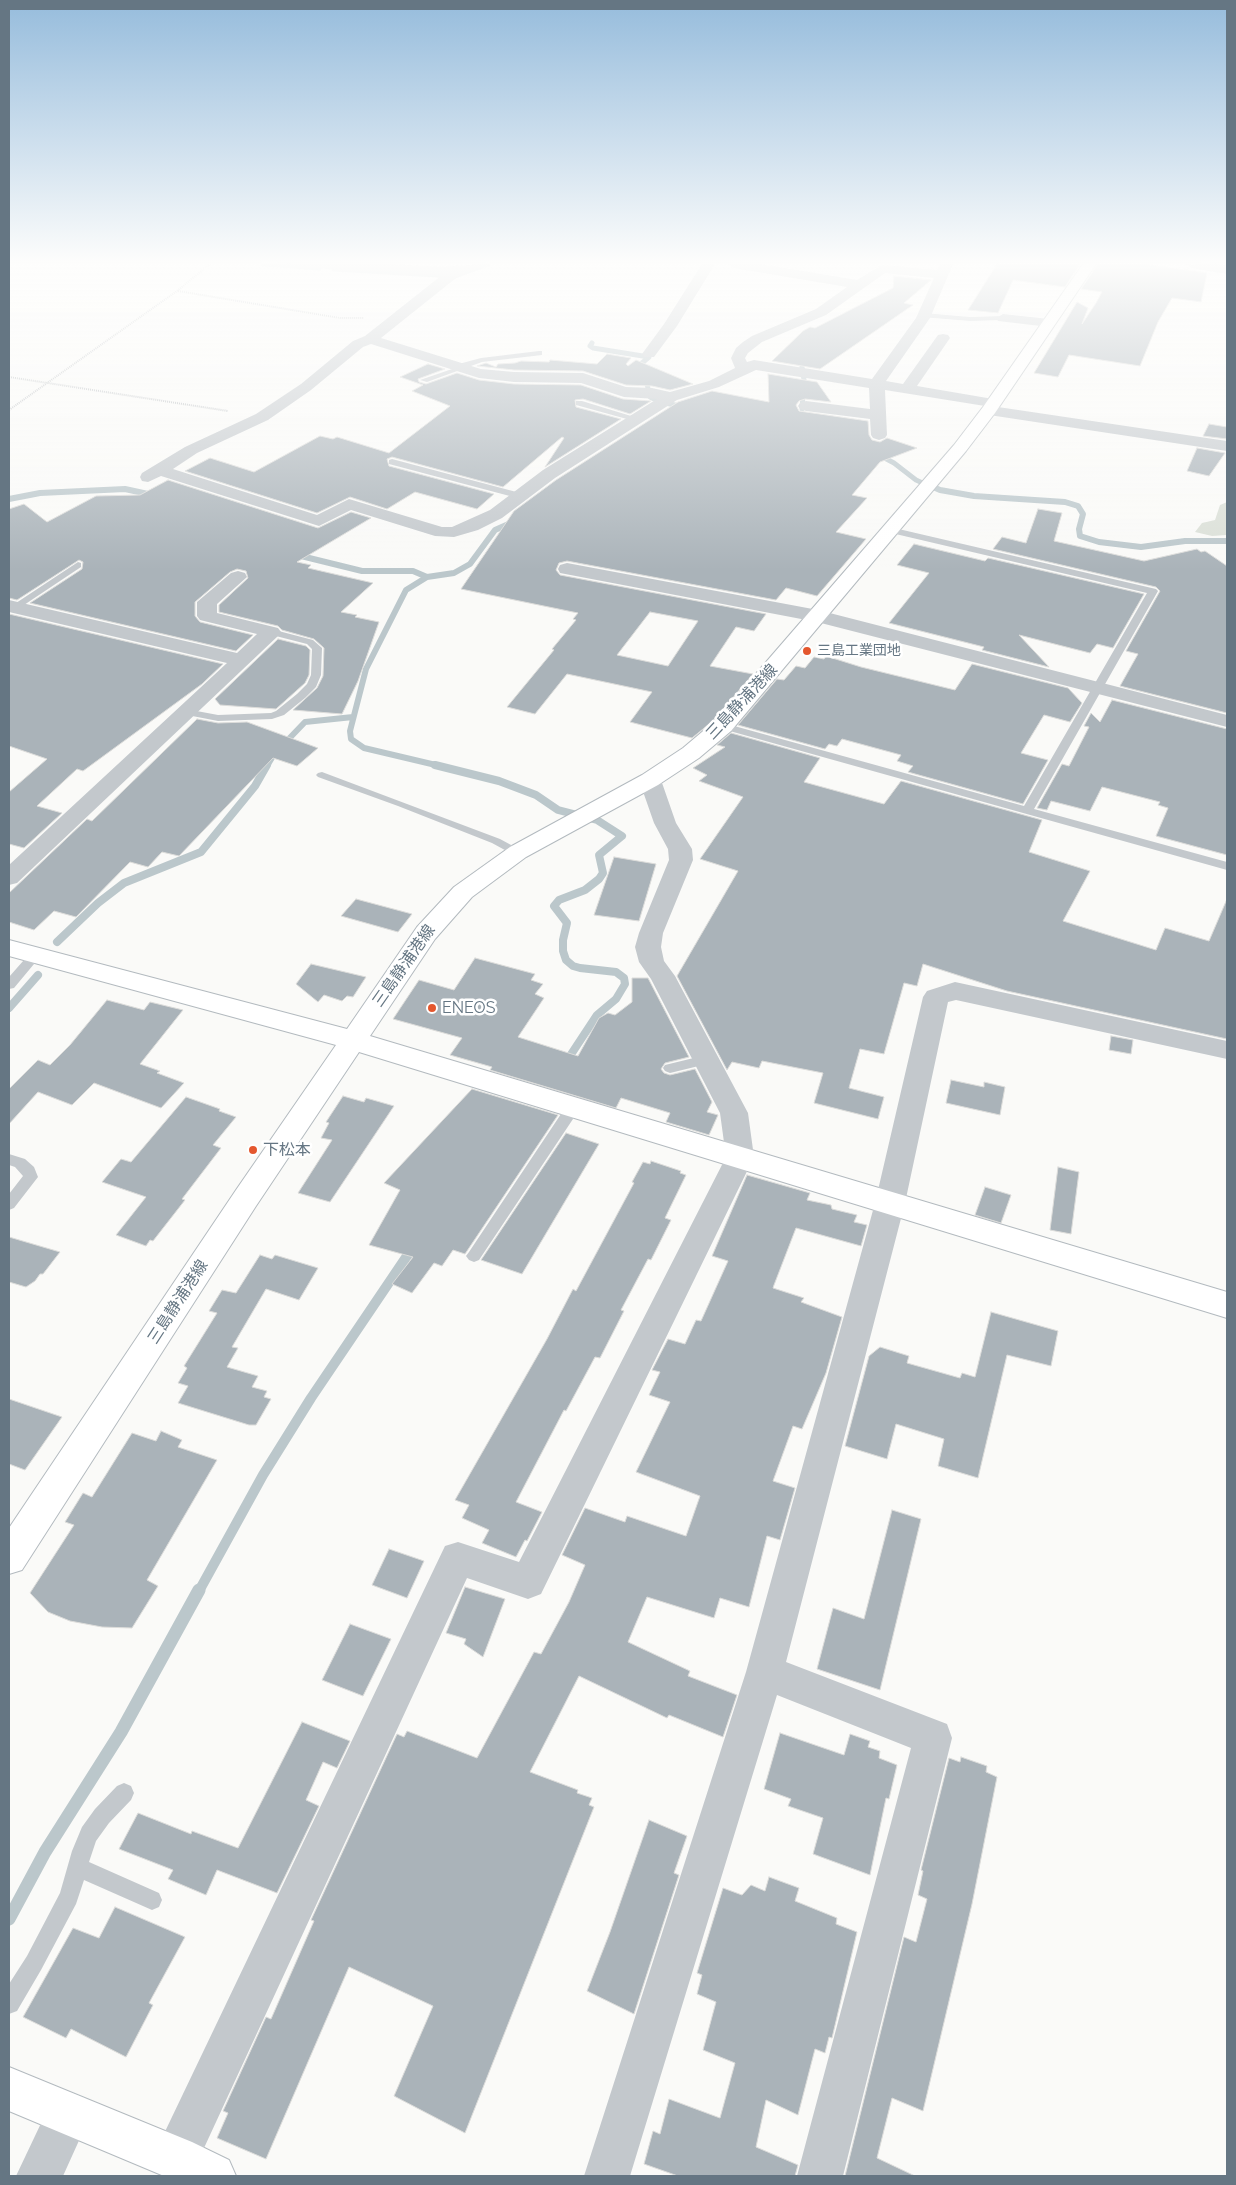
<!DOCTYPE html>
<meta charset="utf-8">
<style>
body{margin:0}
#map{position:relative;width:1236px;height:2185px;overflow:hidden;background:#fafaf8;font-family:Raleway,sans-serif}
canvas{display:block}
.frame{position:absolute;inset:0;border:10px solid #657683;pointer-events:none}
</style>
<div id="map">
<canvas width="1236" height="2185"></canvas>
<div class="frame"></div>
</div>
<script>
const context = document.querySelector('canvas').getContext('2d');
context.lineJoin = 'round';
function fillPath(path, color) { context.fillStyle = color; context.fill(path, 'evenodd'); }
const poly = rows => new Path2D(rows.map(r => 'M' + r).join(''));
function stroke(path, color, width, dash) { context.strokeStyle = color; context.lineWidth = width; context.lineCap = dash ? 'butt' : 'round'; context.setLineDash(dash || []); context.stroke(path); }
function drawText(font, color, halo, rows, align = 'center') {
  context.font = font + ' Raleway,"Noto Sans JP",sans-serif'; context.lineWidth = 5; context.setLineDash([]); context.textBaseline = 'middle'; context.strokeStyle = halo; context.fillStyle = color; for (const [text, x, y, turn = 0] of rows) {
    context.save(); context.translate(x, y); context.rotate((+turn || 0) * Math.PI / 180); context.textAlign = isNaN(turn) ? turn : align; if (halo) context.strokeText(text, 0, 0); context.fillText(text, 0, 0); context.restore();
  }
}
fillPath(poly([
 [1227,502,1227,535,1212,536,1195,532,1202,523,1215,520,1220,505]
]), '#dadfd7');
stroke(poly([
 [264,264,319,268],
 [1204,264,1227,268],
 [334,269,455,276,488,264],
 [592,343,590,346,593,348,649,357,642,363,650,397,660,402,685,407],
 [802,409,804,380,802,367,807,355],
 [877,454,894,463,916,480,927,485]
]), '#bbc7cb', 5);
stroke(poly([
 [924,483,940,490,974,496,1065,502,1078,506,1083,514,1079,529,1080,536,1099,542,1141,547,1185,541,1227,541],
 [9,499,40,493,125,489,148,494,153,498],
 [293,554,362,571,413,571,427,577],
 [282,746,305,722,353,717],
 [267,766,273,756],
 [440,766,364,748,351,739,350,731,366,669,406,590,427,577,454,573,470,564,495,530,513,522]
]), '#bbc7cb', 6);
stroke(poly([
 [435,765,499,781,536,795,558,810,597,820,622,836,599,855,603,873,599,879,585,890,559,900,554,906,567,923,563,940,563,951,566,960,573,966,580,968,616,972,624,978,625,984,616,999,597,1015,566,1062],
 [57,942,98,903,124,883,201,852,255,786,267,765],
 [9,1008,38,975]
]), '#bbc7cb', 8);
stroke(poly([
 [199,1591,263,1475,311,1398,413,1247]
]), '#bbc7cb', 10);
stroke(poly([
 [9,1919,45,1852,121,1732,199,1590]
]), '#bbc7cb', 13);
const building = poly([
 [997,264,1080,264,1065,287,1013,280,998,313,968,310,997,264],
 [1098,264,1144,264,1207,273,1201,302,1172,298,1158,322,1140,366,1069,355,1058,377,1034,373,1077,302,1088,308,1082,324,1096,303,1102,292,1081,289,1098,264],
 [894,276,931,280,904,303,913,305,820,369,772,361,803,331,810,327,815,328,893,288,894,276],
 [607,354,631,358,626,364,628,366,636,360,693,384,670,390,652,386,626,385,583,371,514,370,477,366,486,363,496,367,498,364,515,363,521,361,549,362,550,360,597,364,607,354],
 [428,364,445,369,418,379,419,382,426,384,457,373,479,380,514,384,581,385,623,399,651,401,630,414,583,399,575,400,576,407,621,419,545,467,564,438,562,437,503,487,392,457,387,459,389,466,494,494,477,509,415,492,387,509,350,497,317,513,185,471,210,458,254,472,320,436,333,439,337,437,389,453,450,406,412,391,423,385,400,377,428,364],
 [768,374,817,382,831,402,805,399,799,401,796,405,799,411,868,421,869,435,872,440,880,442,887,438,917,448,880,462,852,495,867,498,836,532,866,539,817,596,786,588,776,600,567,561,559,563,556,570,560,575,766,614,754,631,736,627,710,666,753,674,714,720,692,738,630,722,652,692,567,674,535,714,507,707,554,650,552,649,576,620,573,619,578,613,461,589,514,511,556,480,678,402,712,391,769,402,768,374],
 [650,612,698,621,668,666,617,655,650,612],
 [1209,424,1227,427,1227,439,1203,436,1209,424],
 [1197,448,1225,453,1209,476,1187,471,1197,448],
 [168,480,318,528,351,512,371,518,297,562,311,565,308,568,373,583,341,612,357,615,355,617,379,622,358,681,342,714,293,710,317,688,323,676,324,648,314,639,282,630,278,626,219,612,219,605,248,578,246,571,237,569,230,572,195,602,195,616,200,622,253,635,236,651,30,603,82,569,83,562,79,560,17,600,9,598,9,509,24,504,47,522,96,496,140,495,168,480],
 [1038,509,1062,513,1054,541,1144,561,1197,549,1201,552,1205,551,1227,566,1227,713,1120,686,1138,654,1126,651,1160,591,1156,587,993,549,1002,537,1026,543,1038,509],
 [914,544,985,561,988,558,1144,594,1113,648,1097,644,1090,653,1019,635,1049,667,982,650,984,647,889,623,929,573,897,565,914,544],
 [9,614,223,664,202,684,83,771,77,769,37,806,62,813,24,848,9,844,9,792,47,759,9,746,9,614],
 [278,639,306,646,310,650,309,675,305,683,276,709,220,705,215,699,278,639],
 [826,656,861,667,955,690,972,664,1068,688,1082,703,1070,722,1044,715,1021,753,1048,760,1023,804,908,772,913,766,897,761,901,755,842,739,837,746,829,744,825,749,738,725,777,679,784,680,796,666,805,668,814,657,824,659,826,656],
 [1112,700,1227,729,1227,855,1156,836,1168,808,1158,805,1160,802,1102,787,1090,811,1051,801,1047,810,1037,808,1062,764,1069,766,1089,727,1084,726,1091,713,1100,722,1112,700],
 [197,719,218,723,247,722,318,748,297,766,273,758,179,856,162,852,148,867,130,862,76,917,54,911,34,930,9,922,9,893,87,819,92,821,197,719],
 [731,733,820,758,804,782,884,804,901,781,1042,820,1029,852,1090,871,1063,921,1156,950,1165,928,1209,941,1227,899,1227,1039,1007,991,923,964,917,986,904,983,884,1054,860,1049,849,1088,884,1097,878,1119,814,1103,823,1073,762,1061,759,1068,732,1062,727,1070,677,976,738,871,700,859,743,797,699,781,707,775,693,768,725,747,717,745,731,733],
 [614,857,656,864,639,921,594,915,614,857],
 [356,899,412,914,398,932,341,916,356,899],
 [475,958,535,974,531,980,543,984,535,994,544,998,518,1037,578,1056,599,1018,608,1013,615,1015,632,1002,632,978,648,978,689,1057,665,1063,661,1069,664,1073,670,1075,695,1069,712,1102,707,1112,718,1115,709,1135,666,1122,670,1113,621,1098,616,1108,490,1070,492,1067,450,1055,462,1038,393,1019,419,980,454,990,475,958],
 [311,964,366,977,353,997,347,996,342,1001,324,995,318,1002,296,984,311,964],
 [107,1000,144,1010,150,1002,183,1010,140,1064,160,1071,157,1073,184,1083,161,1108,94,1083,72,1105,38,1092,9,1124,9,1089,38,1060,50,1065,70,1045,107,1000],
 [1111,1036,1133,1040,1131,1054,1109,1050,1111,1036],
 [951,1080,984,1087,984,1082,1005,1087,1000,1115,946,1103,951,1080],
 [472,1089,558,1115,465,1254,453,1250,442,1266,434,1263,412,1293,392,1284,413,1257,369,1245,400,1190,384,1183,472,1089],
 [343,1096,364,1102,366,1098,394,1106,330,1202,298,1193,332,1140,321,1138,329,1123,326,1122,343,1096],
 [186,1097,220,1109,219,1111,236,1117,213,1145,221,1148,182,1199,185,1200,153,1241,150,1240,146,1246,116,1235,146,1197,102,1182,121,1159,131,1162,186,1097],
 [566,1133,599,1144,522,1274,481,1260,566,1133],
 [651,1161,681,1171,680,1173,686,1175,665,1218,671,1220,651,1260,648,1259,621,1310,624,1311,600,1358,595,1357,566,1411,564,1410,516,1502,542,1512,527,1541,525,1540,516,1557,482,1543,489,1530,462,1518,469,1505,455,1500,547,1339,573,1289,576,1291,634,1183,632,1182,643,1162,650,1164,651,1161],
 [1058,1167,1079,1172,1071,1234,1050,1230,1058,1167],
 [747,1175,810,1193,807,1200,831,1205,832,1209,857,1215,854,1222,867,1225,861,1246,796,1228,774,1285,773,1288,804,1298,801,1302,842,1317,826,1373,802,1429,793,1426,773,1481,795,1488,780,1540,767,1536,749,1607,720,1598,714,1618,647,1597,628,1642,690,1671,688,1676,737,1695,723,1737,669,1715,667,1718,579,1676,530,1772,578,1790,577,1793,592,1798,589,1805,594,1807,465,2133,394,2096,433,2006,349,1967,266,2159,217,2138,228,2113,223,2111,266,2017,271,2019,314,1921,311,1920,397,1734,404,1737,407,1731,477,1758,534,1652,541,1654,569,1602,585,1565,562,1555,585,1508,625,1522,627,1516,686,1536,700,1496,636,1472,670,1402,649,1395,660,1372,652,1370,668,1339,685,1344,696,1320,701,1321,728,1261,712,1256,747,1175],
 [985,1187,1011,1195,1001,1223,975,1215,985,1187],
 [9,1237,60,1252,43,1274,40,1274,35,1281,26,1287,9,1282,9,1237],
 [260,1255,272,1259,275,1255,318,1268,299,1300,266,1289,232,1347,238,1348,227,1367,258,1376,252,1387,267,1391,264,1397,271,1399,256,1425,249,1425,178,1403,188,1386,178,1383,187,1368,184,1366,217,1313,209,1311,222,1290,236,1293,260,1255],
 [991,1312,1058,1331,1051,1366,1007,1355,978,1478,938,1466,944,1439,896,1424,887,1459,845,1446,869,1356,880,1347,909,1356,907,1363,960,1378,962,1373,975,1377,991,1312],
 [9,1399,62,1417,25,1470,9,1464,9,1399],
 [161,1431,182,1440,178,1447,217,1460,147,1580,158,1586,132,1628,102,1627,70,1621,48,1612,30,1593,74,1525,65,1522,83,1493,92,1497,132,1433,156,1441,161,1431],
 [892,1510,921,1519,880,1690,817,1669,833,1608,864,1619,892,1510],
 [389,1549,424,1561,407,1598,372,1585,389,1549],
 [465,1587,505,1599,483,1657,464,1644,466,1639,446,1633,465,1587],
 [350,1624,391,1639,363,1696,322,1680,350,1624],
 [302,1722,350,1741,337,1768,323,1762,306,1800,319,1806,277,1893,217,1870,206,1895,168,1879,173,1870,119,1849,138,1813,191,1834,192,1831,238,1848,302,1722],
 [780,1733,844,1755,850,1734,870,1741,868,1747,880,1751,879,1758,897,1765,889,1799,886,1798,870,1875,813,1854,823,1818,788,1806,791,1799,764,1789,780,1733],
 [961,1757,987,1766,986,1772,997,1777,972,1904,923,2111,892,2098,877,2158,915,2176,845,2176,904,1937,916,1942,927,1899,918,1895,923,1871,921,1870,949,1758,960,1762,961,1757],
 [649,1820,687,1836,674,1873,679,1875,634,2014,587,1991,610,1932,649,1820],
 [769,1877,799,1888,795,1901,837,1918,836,1924,857,1932,832,2038,829,2037,825,2053,815,2049,798,2115,766,2100,756,2147,798,2165,795,2176,678,2176,644,2164,653,2131,660,2134,669,2099,720,2118,735,2063,703,2050,716,2002,697,1994,702,1975,697,1973,723,1888,742,1895,751,1885,765,1891,769,1877],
 [115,1907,185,1937,149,2003,153,2005,126,2057,71,2029,66,2038,23,2017,73,1928,99,1938,115,1907]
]);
fillPath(building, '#aab3b9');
stroke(building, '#dcdcda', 1);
const secondary = poly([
 [1083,264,1096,264,995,413,966,451,731,731,699,758,658,785,526,857,472,897,435,939,370,1036,1227,1292,1227,1318,359,1052,256,1206,22,1570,9,1574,9,1528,236,1190,336,1045,9,956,9,940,347,1029,417,927,454,887,510,847,642,775,683,748,715,721,954,445,983,407,1083,264],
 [9,2067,192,2142,229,2160,236,2176,164,2176,9,2111,9,2067]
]);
stroke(secondary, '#b3babf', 2);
stroke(poly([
 [178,291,340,318,364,318],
 [9,377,228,411],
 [9,410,177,291,210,264]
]), '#bbbfc2', 2, [1, 1]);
fillPath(poly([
 [924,313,970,317,1003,316,1007,318,1003,320,970,321,921,317,920,315,924,313],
 [539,351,542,351,542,355,482,362,427,382,420,380,455,368,455,365,481,358,539,351],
 [576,401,582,401,641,419,634,421,576,405,576,401],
 [392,459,524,494,525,496,521,499,389,464,389,460,392,459],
 [890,527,1156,589,1158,591,1034,809,1227,862,1227,870,719,728,718,726,719,724,727,724,1024,806,1147,593,887,532,887,528,890,527],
 [78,562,81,563,81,567,18,609,15,610,10,607,78,562],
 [271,629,313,640,322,648,321,675,316,687,305,698,284,715,272,719,218,721,182,714,181,712,186,709,218,715,271,713,276,711,297,694,307,684,311,675,312,649,307,644,268,634,268,630,271,629],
 [322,772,500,839,524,852,522,855,514,855,492,843,398,806,318,777,316,775,318,773,322,772],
 [35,951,41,955,39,958,14,988,9,989,9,977,31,952,35,951],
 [706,1055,711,1057,713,1060,711,1063,670,1073,665,1071,663,1068,665,1065,706,1055],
 [574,1101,579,1102,581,1106,579,1110,479,1260,474,1262,469,1260,466,1256,469,1252,569,1102,574,1101],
 [9,1154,25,1159,34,1167,38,1177,14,1208,9,1210,9,1194,23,1176,15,1167,9,1165,9,1154],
 [124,1783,131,1786,134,1793,131,1800,109,1823,96,1841,89,1862,159,1893,162,1900,159,1907,152,1910,84,1880,76,1904,41,1970,17,2011,9,2014,9,1984,27,1956,60,1893,72,1851,82,1827,95,1809,117,1786,124,1783]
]), '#c3c8cc');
fillPath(poly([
 [302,264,392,264,442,267,482,264,481,267,461,274,381,338,481,369,514,372,583,373,626,387,652,388,670,392,709,381,735,368,731,358,736,348,743,342,752,336,816,309,847,287,734,268,728,264,760,264,857,280,882,265,937,270,940,264,953,264,930,318,886,381,903,384,938,335,943,334,948,335,950,338,917,386,999,400,1001,403,998,407,1227,441,1227,451,989,415,983,413,981,410,985,406,885,390,887,435,885,438,879,440,873,438,871,435,870,419,806,411,800,409,798,406,800,403,806,401,870,409,869,388,756,370,719,387,677,400,555,478,502,518,478,530,454,537,435,536,351,510,319,526,161,476,148,482,142,481,140,477,142,473,185,447,256,414,301,384,353,341,365,336,442,275,308,268,302,264],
 [885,273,934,278,916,318,872,379,754,360,747,362,745,358,748,353,762,342,826,315,885,273],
 [371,344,479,378,514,382,581,383,624,397,657,399,543,470,490,510,452,527,442,527,349,499,317,515,173,469,197,453,268,420,311,390,363,347,371,344],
 [702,264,715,264,677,326,654,357,644,357,642,354,664,324,702,264],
 [1186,264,1227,266,1227,274,1192,268,1186,264],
 [1003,314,1049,319,1056,323,1049,327,998,321,996,318,1003,314],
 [567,563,818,610,1227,715,1227,727,817,622,560,573,558,569,560,565,567,563],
 [238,571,245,573,247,577,217,604,217,613,278,628,281,632,278,636,17,883,9,885,9,865,227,663,9,612,9,600,237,653,257,634,200,620,197,616,197,602,231,573,238,571],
 [650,773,658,775,661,780,676,823,692,849,693,860,663,933,661,947,664,961,675,976,748,1113,754,1157,541,1594,528,1599,467,1578,192,2174,187,2176,165,2176,160,2174,153,2158,160,2142,445,1546,458,1542,519,1562,726,1157,720,1113,651,979,639,962,635,947,639,933,669,860,668,849,654,823,639,780,642,775,650,773],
 [955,982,1227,1041,1227,1059,956,1000,948,1002,905,1203,786,1662,947,1724,952,1738,843,2176,797,2176,911,1748,777,1695,630,2176,584,2176,746,1672,875,1203,923,997,927,991,955,982],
 [69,2092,85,2098,91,2114,63,2176,16,2176,53,2098,69,2092]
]), '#c3c8cc');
fillPath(secondary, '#fff');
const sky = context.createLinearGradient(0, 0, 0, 570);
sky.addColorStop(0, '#96bcdc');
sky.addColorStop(0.46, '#fdfdfc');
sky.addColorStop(1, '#fdfdfc00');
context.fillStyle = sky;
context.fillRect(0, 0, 1236, 570);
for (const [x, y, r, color] of [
 [807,651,5,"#e4572e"],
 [432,1008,5,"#e4572e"],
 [253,1150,5,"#e4572e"]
]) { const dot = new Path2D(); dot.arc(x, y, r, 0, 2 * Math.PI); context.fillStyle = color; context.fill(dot); stroke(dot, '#fff', 2); }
drawText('14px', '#657683', '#fff', [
 ["三島工業団地",817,651]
], 'left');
drawText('16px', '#657683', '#fff', [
 ["三島静浦港線",742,702,-47],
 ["三島静浦港線",404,966,-55],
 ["三島静浦港線",178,1302,-57]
]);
drawText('16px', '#657683', '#fff', [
 ["ENEOS",442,1008],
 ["下松本",263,1150]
], 'left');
</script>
